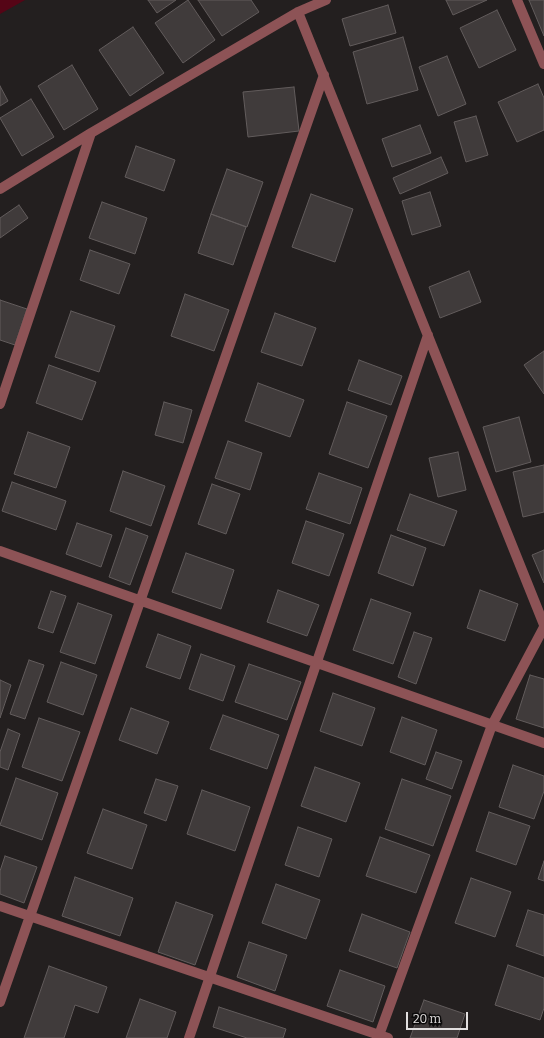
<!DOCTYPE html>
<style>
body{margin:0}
#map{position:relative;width:544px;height:1038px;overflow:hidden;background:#231f1f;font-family:Bitter,serif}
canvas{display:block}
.scale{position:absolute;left:406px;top:1012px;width:62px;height:18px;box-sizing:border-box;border:2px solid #e2dfdf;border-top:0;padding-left:5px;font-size:12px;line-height:14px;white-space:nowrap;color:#e2dfdf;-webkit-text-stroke:3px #0b0a0a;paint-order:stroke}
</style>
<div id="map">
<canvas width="544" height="1038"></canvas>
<div class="scale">20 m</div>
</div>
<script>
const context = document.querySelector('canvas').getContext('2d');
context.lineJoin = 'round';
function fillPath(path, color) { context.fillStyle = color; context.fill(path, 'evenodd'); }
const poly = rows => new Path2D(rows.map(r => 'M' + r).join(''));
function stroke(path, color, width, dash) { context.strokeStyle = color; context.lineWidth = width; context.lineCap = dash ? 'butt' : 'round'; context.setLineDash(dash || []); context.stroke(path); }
fillPath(poly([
 [0,0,25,0,0,14]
]), '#550516');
const building = poly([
 [148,0,176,0,157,13,148,0],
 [188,0,215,40,183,63,155,23,188,0],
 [198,0,251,0,259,12,222,36,198,0],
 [446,0,487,0,453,15,446,0],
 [529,0,544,0,544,36,529,0],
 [388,5,396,33,350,46,342,19,388,5],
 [497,10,516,50,479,68,460,28,497,10],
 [133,27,164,73,130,96,99,50,133,27],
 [403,37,418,90,367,104,353,52,403,37],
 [447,56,466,104,438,116,419,67,447,56],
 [72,65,98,109,64,130,38,86,72,65],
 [538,84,544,98,544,130,517,142,498,102,538,84],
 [0,86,8,101,0,106,0,86],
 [294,87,299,131,248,137,243,92,294,87],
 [31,99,54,137,22,156,0,118,31,99],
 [476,116,488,155,466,162,454,122,476,116],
 [420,125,431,153,392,167,382,139,420,125],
 [136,146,175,160,164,191,125,177,136,146],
 [441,157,448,173,400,194,393,178,441,157],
 [227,169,263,182,247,227,211,214,227,169],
 [430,192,441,226,412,235,402,201,430,192],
 [311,194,353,209,335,262,292,247,311,194],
 [102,202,147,218,135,254,89,238,102,202],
 [19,205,28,218,0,238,0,218,19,205],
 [211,214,246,227,233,265,198,253,211,214],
 [90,250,130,264,119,294,80,280,90,250],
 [469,271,481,302,440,318,429,287,469,271],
 [185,294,229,310,214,351,171,336,185,294],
 [0,300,27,309,15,345,0,340,0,300],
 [71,311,115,326,99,372,55,357,71,311],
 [275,313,316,328,302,366,261,352,275,313],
 [544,351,544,394,524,365,544,351],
 [359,360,402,376,391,405,348,390,359,360],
 [49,365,96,382,82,420,36,403,49,365],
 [258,383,304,400,290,437,245,421,258,383],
 [164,402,192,410,183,443,155,435,164,402],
 [347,402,387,416,368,468,329,454,347,402],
 [519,417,531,462,496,472,483,427,519,417],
 [28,432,70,447,56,488,14,474,28,432],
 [228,441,262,453,250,490,215,478,228,441],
 [458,452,466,490,438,497,429,458,458,452],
 [544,465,544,512,523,517,513,472,544,465],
 [123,471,165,486,151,526,110,511,123,471],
 [319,473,362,488,350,524,306,509,319,473],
 [12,482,66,501,56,530,2,511,12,482],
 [212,484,240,494,226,534,198,524,212,484],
 [410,494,457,511,444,546,397,530,410,494],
 [306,521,344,534,329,576,292,563,306,521],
 [77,523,112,535,101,567,66,554,77,523],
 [126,528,148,536,130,585,109,577,126,528],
 [391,535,426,548,413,586,378,573,391,535],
 [544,550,544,583,532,555,544,550],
 [186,553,234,570,221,609,172,592,186,553],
 [278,590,319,605,307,636,267,622,278,590],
 [480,590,518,604,505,641,467,628,480,590],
 [51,591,66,596,53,633,38,628,51,591],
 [371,599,411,613,393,664,353,650,371,599],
 [78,603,112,615,95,664,60,652,78,603],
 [414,632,432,638,416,684,398,677,414,632],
 [158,634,191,646,180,679,146,667,158,634],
 [201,654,235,666,223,701,189,689,201,654],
 [29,660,44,665,25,719,10,714,29,660],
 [61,662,97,675,83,715,47,702,61,662],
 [249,664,301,682,287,720,235,702,249,664],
 [530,675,544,679,544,728,516,719,530,675],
 [0,680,11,685,0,718,0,680],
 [333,693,375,708,362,746,320,731,333,693],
 [131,708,169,722,157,754,119,740,131,708],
 [223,715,279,735,267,769,210,749,223,715],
 [402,717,437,730,425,765,390,752,402,717],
 [39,718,80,732,62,781,22,767,39,718],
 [8,729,20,734,8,770,0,767,0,752,8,729],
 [436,752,462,761,452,789,426,779,436,752],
 [513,765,544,776,544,791,534,819,499,807,513,765],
 [315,767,360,783,346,822,301,806,315,767],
 [16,778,58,793,42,840,0,825,16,778],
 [156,779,178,786,166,821,144,813,156,779],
 [402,779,451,796,433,846,385,829,402,779],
 [202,790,250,807,235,851,187,834,202,790],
 [103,809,147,825,132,869,87,853,103,809],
 [489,812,530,826,516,865,476,851,489,812],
 [298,827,332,839,319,877,285,865,298,827],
 [380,837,430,855,416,893,366,876,380,837],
 [5,856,37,867,24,903,0,894,0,871,5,856],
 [544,861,544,881,538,879,544,861],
 [75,877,133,898,120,936,62,916,75,877],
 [471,878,511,892,495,937,455,923,471,878],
 [276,884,320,900,306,939,262,923,276,884],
 [176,902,213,915,195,965,158,952,176,902],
 [528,910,544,915,544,956,516,946,528,910],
 [362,914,410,932,397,968,349,951,362,914],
 [249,942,287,955,275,991,237,977,249,942],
 [508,965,544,978,544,1008,540,1020,495,1005,508,965],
 [49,966,107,987,98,1013,75,1005,64,1038,24,1038,49,966],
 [340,970,385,986,373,1022,327,1006,340,970],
 [140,999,176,1012,167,1038,126,1038,140,999],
 [424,1000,465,1014,457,1038,410,1038,424,1000],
 [219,1007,286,1029,283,1038,247,1038,213,1027,219,1007]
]);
fillPath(building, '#403b3b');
stroke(building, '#625c5c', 1);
stroke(poly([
 [517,0,544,64],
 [298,12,544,625],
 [0,189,91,133,298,12,326,0],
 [0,404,91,133],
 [0,551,544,743],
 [0,906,388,1038],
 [0,1002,324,75],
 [189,1038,428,335],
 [378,1038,492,725,544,627]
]), '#8d5356', 10);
</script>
